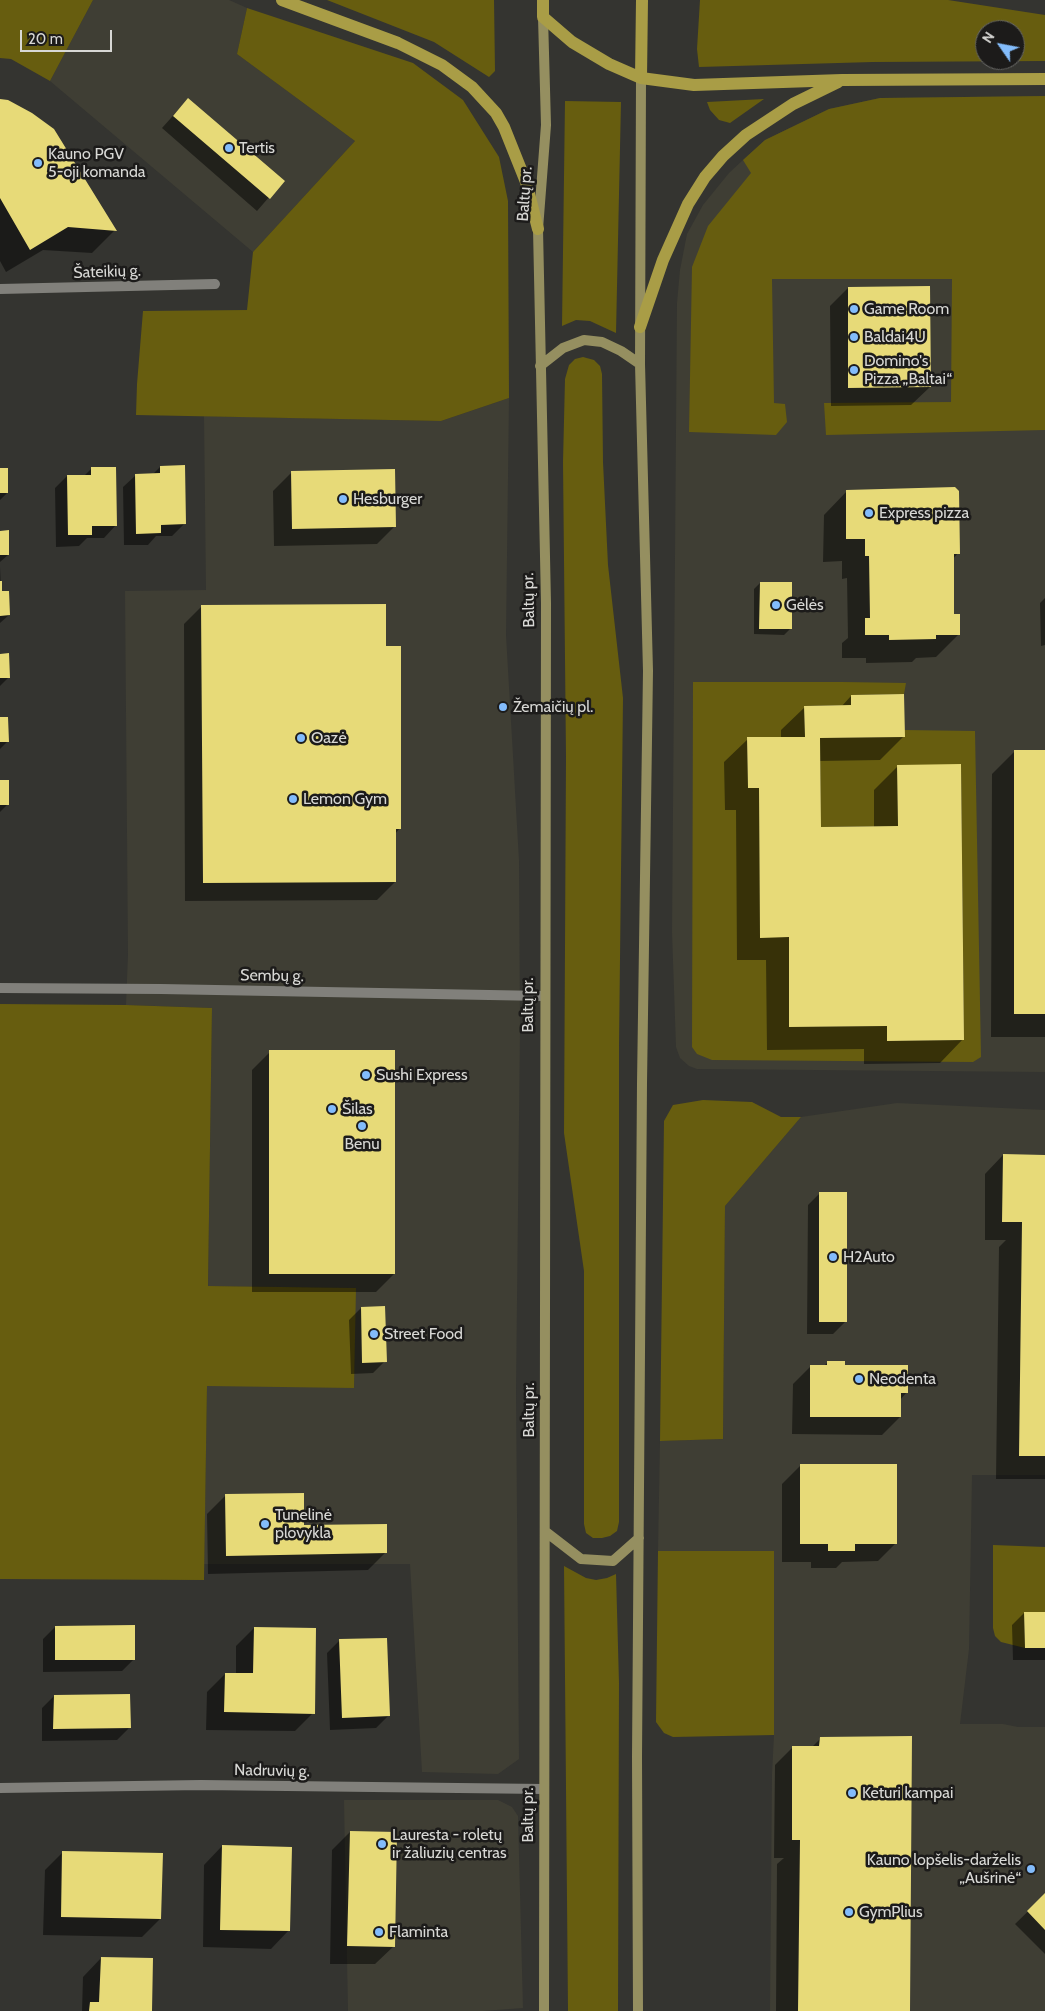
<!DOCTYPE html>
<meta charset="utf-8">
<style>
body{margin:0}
#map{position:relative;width:1045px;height:2011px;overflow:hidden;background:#343430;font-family:Cabin,sans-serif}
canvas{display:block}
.north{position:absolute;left:975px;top:20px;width:50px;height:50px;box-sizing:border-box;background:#1c1b1a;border:1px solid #676765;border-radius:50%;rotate:303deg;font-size:14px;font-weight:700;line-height:20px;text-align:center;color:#d8d8d5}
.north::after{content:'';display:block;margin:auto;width:18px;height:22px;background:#83bcfb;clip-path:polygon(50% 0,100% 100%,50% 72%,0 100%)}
.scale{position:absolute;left:20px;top:30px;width:92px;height:22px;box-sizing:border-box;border:2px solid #d8d8d5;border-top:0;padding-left:6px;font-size:15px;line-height:18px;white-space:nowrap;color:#d8d8d5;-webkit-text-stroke:4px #1c1b1a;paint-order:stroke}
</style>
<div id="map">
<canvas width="1045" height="2011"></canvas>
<div class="north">N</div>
<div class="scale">20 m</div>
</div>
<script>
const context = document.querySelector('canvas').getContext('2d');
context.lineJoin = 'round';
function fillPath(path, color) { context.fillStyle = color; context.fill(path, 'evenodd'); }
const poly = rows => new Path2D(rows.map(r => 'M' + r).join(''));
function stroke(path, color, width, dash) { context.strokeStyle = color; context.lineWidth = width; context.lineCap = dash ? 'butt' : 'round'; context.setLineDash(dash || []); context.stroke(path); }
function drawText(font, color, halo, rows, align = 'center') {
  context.font = font + ' Cabin,sans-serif'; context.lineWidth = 5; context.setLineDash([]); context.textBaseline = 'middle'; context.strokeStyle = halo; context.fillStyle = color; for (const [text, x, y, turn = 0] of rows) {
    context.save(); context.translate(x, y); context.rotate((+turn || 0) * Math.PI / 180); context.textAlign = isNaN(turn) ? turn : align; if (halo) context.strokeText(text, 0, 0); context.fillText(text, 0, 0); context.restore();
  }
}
fillPath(poly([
 [93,0,229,0,247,8,237,54,355,141,253,252,50,81],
 [1045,96,1045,1072,697,1069,689,1066,680,1058,676,1047,672,932,677,303,680,270,687,234,703,205,729,173,743,160,765,140,829,109,880,98],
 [509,398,506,635,519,860,520,1030,516,1391,519,1759,498,1774,422,1772,410,1564,204,1564,207,1385,354,1387,355,1288,208,1286,212,1008,126,1005,128,954,125,591,206,590,204,416,441,421],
 [897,1103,1045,1110,1045,1475,972,1475,969,1649,960,1724,1003,1724,1018,1727,1045,1727,1045,2011,770,2011,772,1774,774,1735,658,1551,660,1441,723,1439,725,1206,801,1117],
 [344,1800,498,1800,512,1807,518,1816,523,2008,483,2011,348,2011]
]), '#3f3e34');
fillPath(poly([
 [0,0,93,0,50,81,11,59,0,58],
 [327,0,494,0,495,71,489,77,434,42],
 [700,0,948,0,1045,15,1045,61,873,62,699,67,697,49],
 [985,30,1015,30,1015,60,985,60],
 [247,8,413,63,463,100,499,157,508,201,509,398,441,421,136,415,137,384,143,311,247,310,253,252,355,141,237,54],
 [1045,96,1045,430,826,435,824,403,951,402,952,279,772,279,774,403,785,404,787,422,776,435,689,432,692,267,708,226,751,173,743,160,765,140,829,109,880,98],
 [764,99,730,123,719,120,710,110,707,102],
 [565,101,621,102,616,333,590,321,576,320,562,326],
 [583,357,594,360,600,366,602,374,603,462,608,565,623,698,619,1046,619,1522,617,1531,610,1536,602,1538,593,1538,586,1533,584,1524,584,1271,564,1133,566,757,563,462,565,379,569,365,575,359],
 [693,682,843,682,906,683,904,694,851,695,851,705,804,706,805,737,747,738,748,787,759,788,760,937,789,937,790,1027,887,1026,888,1041,964,1040,961,765,897,765,898,826,821,827,820,738,904,737,904,730,975,731,981,1057,973,1062,712,1060,697,1054,692,1047],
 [0,1004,126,1005,212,1008,208,1286,356,1288,354,1388,207,1386,204,1580,0,1579],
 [703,1100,752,1102,781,1117,801,1117,725,1206,723,1439,660,1441,664,1121,673,1105],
 [993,1545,1045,1547,1045,1612,1024,1612,1025,1648,1001,1642,995,1636,993,1628],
 [658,1551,774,1551,774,1735,673,1737,664,1733,656,1722],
 [564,1566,586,1578,596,1580,607,1578,616,1574,619,1683,618,2011,568,2011]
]), '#675d0f');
fillPath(poly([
 [188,99,283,181,257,211,162,128],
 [0,101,115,230,92,253,43,250,6,272,0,261],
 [848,288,930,387,911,405,831,406,830,306],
 [160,467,184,524,172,536,156,536,148,545,124,545,123,487,136,475,153,474],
 [92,468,116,525,104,538,87,538,79,546,56,547,55,488,67,476,84,476],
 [0,470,7,493,0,500],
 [291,473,395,526,377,544,274,546,273,491],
 [847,491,958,553,953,559,953,615,959,634,936,657,916,658,912,662,866,663,866,658,842,658,842,643,848,638,847,578,842,579,842,561,823,562,824,515],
 [0,532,8,555,0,562],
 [0,567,1,592,9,615,0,623],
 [760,583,790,629,784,635,754,634,754,589],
 [1045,598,1045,645,1041,646,1040,603],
 [202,606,385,648,400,828,395,834,395,882,377,900,185,901,184,624],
 [0,630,0,655,8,678,0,686],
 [851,696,903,737,880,760,819,761,820,828,874,828,874,790,897,767,963,1039,940,1063,864,1064,864,1049,767,1050,766,960,737,960,736,810,725,810,724,762,748,739,781,738,781,730,805,707,841,707],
 [0,718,8,741,0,749],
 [1015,751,1045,751,1045,1037,991,1037,992,774],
 [0,781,8,804,0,812],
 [270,1052,394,1274,376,1292,252,1292,252,1070],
 [1003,1155,1045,1156,1045,1479,996,1479,999,1247,1006,1240,985,1240,985,1174],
 [820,1193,845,1322,833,1334,807,1334,808,1205],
 [361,1308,385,1361,373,1373,351,1374,349,1320],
 [828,1362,844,1366,907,1392,900,1400,900,1417,882,1435,792,1434,793,1384,811,1366,824,1366],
 [800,1466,896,1543,878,1561,842,1562,836,1568,811,1568,811,1562,782,1562,782,1484],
 [225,1496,303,1526,386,1552,368,1570,208,1574,207,1514],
 [1024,1613,1045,1613,1045,1660,1013,1660,1012,1625],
 [55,1627,134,1659,122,1671,43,1672,43,1639],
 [254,1628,313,1713,295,1731,206,1730,207,1692,225,1674,236,1674,236,1646],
 [339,1641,389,1715,376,1728,330,1730,327,1653],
 [54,1696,129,1728,117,1740,42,1741,42,1708],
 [820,1739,909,2011,776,2011,777,1864,784,1858,774,1858,775,1765,793,1747,811,1748],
 [350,1832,394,1946,375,1964,330,1964,332,1850],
 [222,1846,289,1930,271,1949,203,1947,204,1865],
 [63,1852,160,1919,142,1937,43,1935,45,1870],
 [1045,1895,1045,1954,1015,1924],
 [101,1958,151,2011,82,2011,83,1977]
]), '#0007');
fillPath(poly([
 [188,98,285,181,270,199,173,116],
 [0,99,8,100,32,113,54,129,117,231,68,227,30,250,0,198],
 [930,286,931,387,848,388,848,287],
 [185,465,186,524,161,525,161,533,136,534,135,474,160,473,160,466],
 [91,467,116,467,117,526,92,526,92,535,68,535,67,475,91,475],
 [0,468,8,468,8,493,0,493],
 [395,469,396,527,292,529,291,471],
 [955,487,959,491,960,554,954,554,954,614,960,614,960,635,936,635,936,639,889,640,889,635,865,635,865,618,870,618,869,556,865,556,865,539,846,539,846,490],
 [9,530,9,555,0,555,0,531],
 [0,581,2,581,2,591,9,591,10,615,0,616],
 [760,582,792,582,792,629,759,629],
 [386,604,386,646,401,646,401,829,396,829,396,882,203,883,201,605],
 [9,653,10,678,0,678,0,654],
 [904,694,905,737,820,738,821,827,898,826,897,765,961,764,964,1040,887,1041,887,1026,789,1027,789,937,760,938,759,788,748,788,747,737,805,737,804,706,851,705,851,695],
 [0,717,8,717,9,742,0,742],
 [1014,750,1045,750,1045,1014,1014,1014],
 [0,780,9,780,9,805,0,805],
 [269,1050,395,1050,395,1274,269,1274],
 [1003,1154,1045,1155,1045,1456,1019,1456,1022,1222,1002,1222],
 [819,1192,847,1192,847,1322,819,1322],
 [385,1306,387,1362,362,1363,361,1307],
 [827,1361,845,1361,845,1365,908,1365,908,1393,901,1393,901,1417,810,1417,810,1365,827,1365],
 [800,1464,897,1464,897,1544,855,1544,855,1551,828,1551,828,1544,800,1544],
 [304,1493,304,1525,387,1524,387,1553,226,1556,225,1494],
 [1024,1612,1045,1612,1045,1648,1025,1648],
 [135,1625,135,1660,55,1660,55,1626],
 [254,1627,316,1628,315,1714,224,1712,225,1673,253,1673],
 [387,1638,390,1716,342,1718,339,1639],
 [130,1694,131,1728,53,1729,54,1695],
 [912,1736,910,2011,798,2011,800,1840,792,1840,792,1746,819,1746,820,1737],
 [350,1831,397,1832,395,1947,347,1946],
 [222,1845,292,1847,290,1931,220,1930],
 [62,1851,163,1853,161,1919,61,1917],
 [1045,1893,1045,1930,1027,1911],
 [101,1957,153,1958,152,2011,89,2011,90,2002,99,2002]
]), '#e7da78');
stroke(poly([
 [0,289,215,284],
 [0,988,161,989,544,996],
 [0,1788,201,1785,544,1789]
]), '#81807b', 10);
stroke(poly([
 [543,17,546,125,538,229,546,603,544,2011],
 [540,366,563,348,584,340,602,342,621,351,640,364],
 [546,1532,581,1559,613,1561,639,1538],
 [638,2011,637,1756,642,1083,648,671,640,364,641,78]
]), '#958f60', 10);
stroke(poly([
 [282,0,398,43,442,65,472,87,496,113,504,127,526,182,538,229],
 [543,0,543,17,572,42,609,64,641,78,694,85,842,80,1045,79],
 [641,78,642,0],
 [640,327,663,260,688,204,705,177,723,156,746,135,793,104,838,82]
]), '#a99d46', 12);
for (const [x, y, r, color] of [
 [229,148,5,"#83bcfb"],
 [38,163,5,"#83bcfb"],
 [854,309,5,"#83bcfb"],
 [854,337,5,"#83bcfb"],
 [854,370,5,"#83bcfb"],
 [343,499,5,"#83bcfb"],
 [869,513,5,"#83bcfb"],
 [776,605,5,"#83bcfb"],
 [503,707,5,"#83bcfb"],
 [301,738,5,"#83bcfb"],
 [293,799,5,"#83bcfb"],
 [366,1075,5,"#83bcfb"],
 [332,1109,5,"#83bcfb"],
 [362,1126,5,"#83bcfb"],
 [833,1257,5,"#83bcfb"],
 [374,1334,5,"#83bcfb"],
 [859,1379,5,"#83bcfb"],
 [265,1524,5,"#83bcfb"],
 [852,1793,5,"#83bcfb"],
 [382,1844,5,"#83bcfb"],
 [1031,1869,5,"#83bcfb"],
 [849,1912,5,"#83bcfb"],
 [379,1932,5,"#83bcfb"]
]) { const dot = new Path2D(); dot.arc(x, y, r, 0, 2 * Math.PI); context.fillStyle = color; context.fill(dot); stroke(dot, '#1c1b1a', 2); }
drawText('16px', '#d8d8d5', '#1c1b1a', [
 ["Tertis",239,148],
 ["Kauno PGV",48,154],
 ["5-oji komanda",48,172],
 ["Game Room",864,309],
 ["Baldai4U",864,337],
 ["Domino's",864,361],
 ["Pizza „Baltai“",864,379],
 ["Hesburger",353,499],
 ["Express pizza",879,513],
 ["Gėlės",786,605],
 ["Žemaičių pl.",513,707],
 ["Oazė",311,738],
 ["Lemon Gym",303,799],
 ["Sushi Express",376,1075],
 ["Šilas",342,1109],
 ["Benu",362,1144,"center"],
 ["H2Auto",843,1257],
 ["Street Food",384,1334],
 ["Neodenta",869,1379],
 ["Tunelinė",275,1515],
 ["plovykla",275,1533],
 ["Keturi kampai",862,1793],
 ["Lauresta - roletų",392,1835],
 ["ir žaliuzių centras",392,1853],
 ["Kauno lopšelis-darželis",1021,1860,"right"],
 ["„Aušrinė“",1021,1878,"right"],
 ["GymPlius",859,1912],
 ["Flaminta",389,1932]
], 'left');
drawText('16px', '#d8d8d5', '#1c1b1a', [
 ["Baltų pr.",525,194,-86],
 ["Šateikių g.",107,272,-2],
 ["Baltų pr.",529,600,-91],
 ["Sembų g.",272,976,1],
 ["Baltų pr.",528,1005,-90],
 ["Baltų pr.",529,1410,-90],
 ["Nadruvių g.",272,1771,1],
 ["Baltų pr.",528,1815,-90]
]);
</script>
